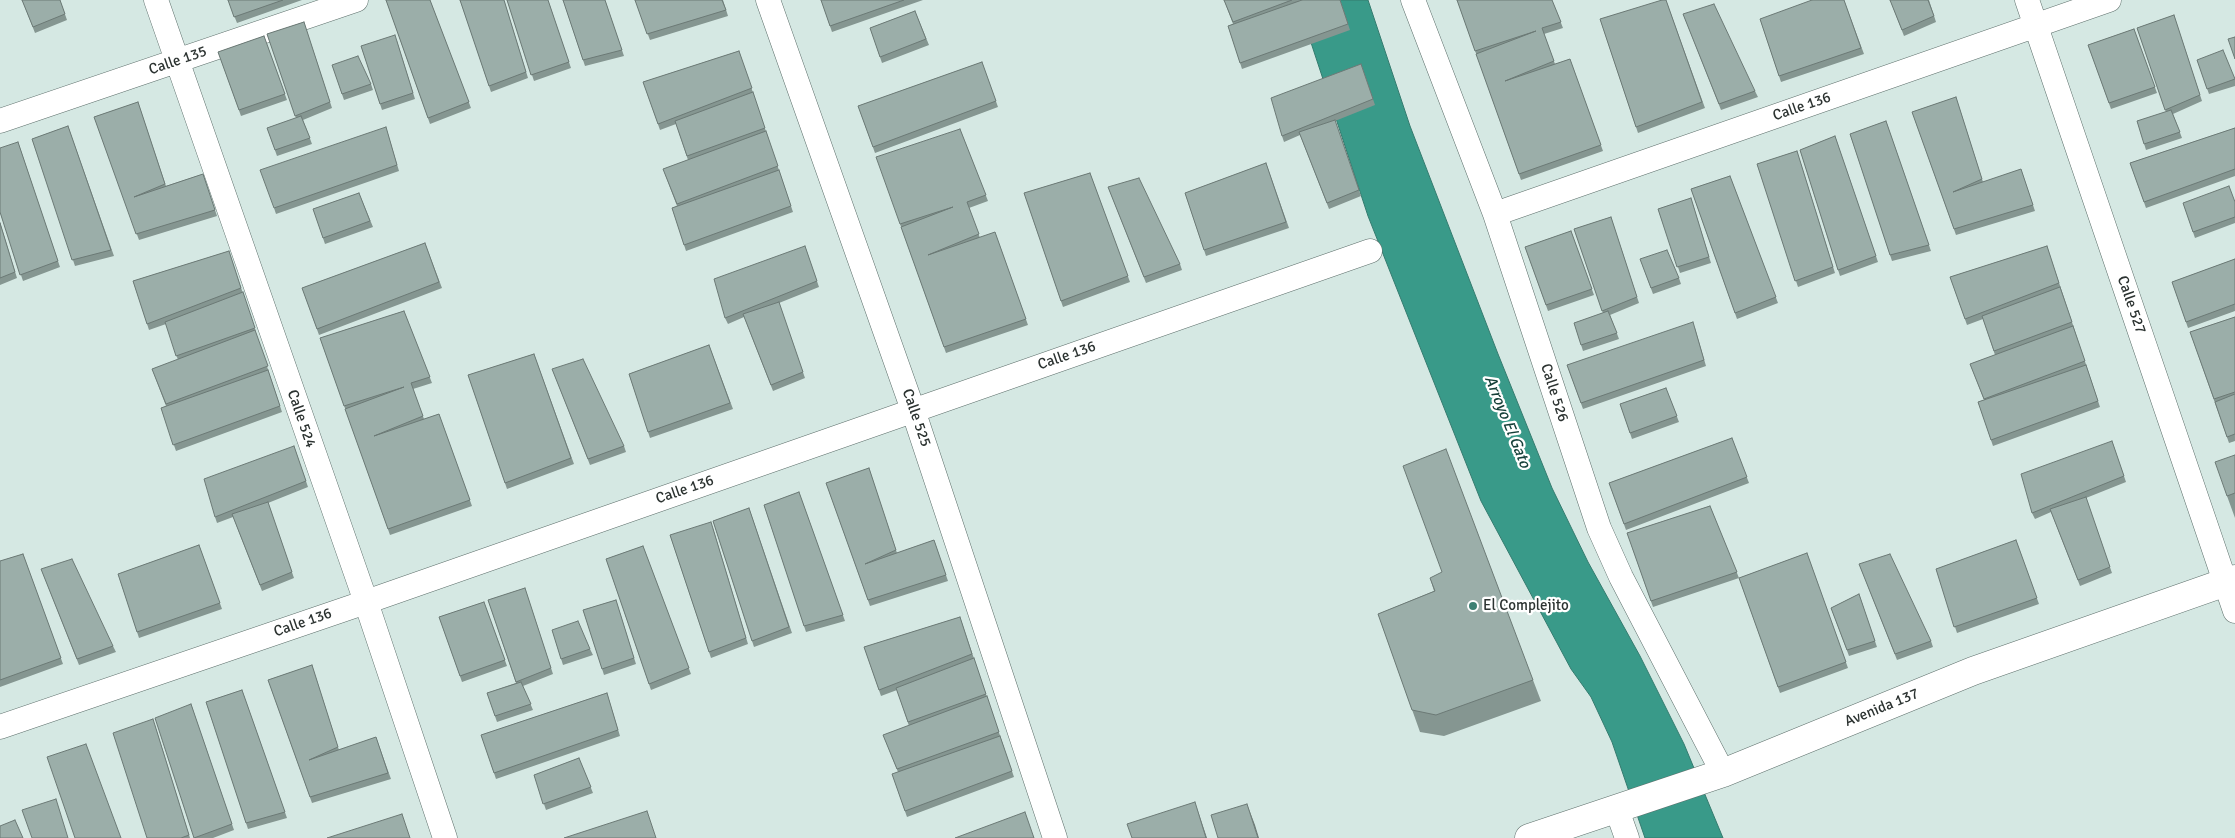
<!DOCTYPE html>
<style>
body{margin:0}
canvas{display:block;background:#d5e8e3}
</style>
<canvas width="2235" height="838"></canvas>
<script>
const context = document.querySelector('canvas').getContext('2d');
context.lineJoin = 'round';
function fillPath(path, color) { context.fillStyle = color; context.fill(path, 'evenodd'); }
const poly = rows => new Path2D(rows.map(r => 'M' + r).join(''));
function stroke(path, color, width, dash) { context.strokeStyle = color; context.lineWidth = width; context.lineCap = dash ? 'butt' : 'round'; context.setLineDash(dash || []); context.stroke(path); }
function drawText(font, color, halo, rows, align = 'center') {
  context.font = font + ' Signika,sans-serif'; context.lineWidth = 4.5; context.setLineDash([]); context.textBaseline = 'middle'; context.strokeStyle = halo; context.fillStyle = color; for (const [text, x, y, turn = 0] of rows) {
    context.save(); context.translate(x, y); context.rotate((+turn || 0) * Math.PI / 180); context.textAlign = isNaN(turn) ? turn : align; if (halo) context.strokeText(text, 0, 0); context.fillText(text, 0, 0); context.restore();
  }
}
const water = poly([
 [1297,0,1368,0,1410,126,1498,354,1552,488,1588,562,1640,656,1684,744,1723,838,1645,838,1612,742,1591,697,1571,669,1481,501,1368,216,1297,0]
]);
fillPath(water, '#399a89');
stroke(water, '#357b6f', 1);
const street = poly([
 [156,0,366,602,445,838],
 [768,0,913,410,1055,838],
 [1413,0,1495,214,1599,528,1621,577,1723,773],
 [2027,0,2235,611],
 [0,121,356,0],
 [1495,214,2109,0],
 [0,727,366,602,1370,251],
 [1617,810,1627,838]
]);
const secondary = poly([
 [1529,838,1723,773,1973,671,2235,579]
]);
stroke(street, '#5e706c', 25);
stroke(secondary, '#5e706c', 29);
stroke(street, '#fff', 24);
stroke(secondary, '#fff', 28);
fillPath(poly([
 [22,0,60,0,67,20,35,33],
 [228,0,302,0,237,23],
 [386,0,430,0,471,108,430,124],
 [460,0,504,0,528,78,491,92],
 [507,0,548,0,571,68,534,81],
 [563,0,605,0,624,56,585,66],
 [635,0,723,0,728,16,650,40],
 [821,0,923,0,832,32],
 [1224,0,1340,0,1350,30,1242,69,1228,26,1233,24],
 [1457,0,1552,0,1563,28,1544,34,1555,64,1570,59,1603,151,1521,180],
 [1666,0,1705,108,1638,133,1600,19],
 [1844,0,1864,54,1781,82,1760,19],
 [1890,0,1929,0,1936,22,1904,36],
 [915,11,929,45,882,63,870,28],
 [1683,14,1755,91,1758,97,1721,110],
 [2174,15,2202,101,2173,114,2182,138,2146,150,2137,121,2166,112,2137,28],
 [304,22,332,108,303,120,312,144,277,156,267,128,296,118,267,34],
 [2134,29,2157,93,2111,109,2088,45],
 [264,36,287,100,241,116,218,52],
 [397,41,415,99,382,110,361,46],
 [739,51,793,212,686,251,672,208,677,206,663,169,688,160,676,124,660,130,643,82],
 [2197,60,2235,78,2235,86,2209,94],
 [982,62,998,107,875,153,858,106],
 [1361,64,1375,105,1335,121,1361,196,1329,209,1300,135,1284,142,1282,136],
 [332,65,371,84,373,90,344,100],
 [1956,97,1983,182,2021,169,2035,211,1956,235,1912,112],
 [138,102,166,186,203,174,217,216,139,240,94,117],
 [1886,121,1931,251,1892,261,1850,134],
 [68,126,114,256,75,266,32,139],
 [386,127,399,171,276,214,274,208],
 [2235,128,2235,176,2146,208,2130,163],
 [960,129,988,201,969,208,980,238,995,232,1028,325,946,353,900,224],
 [1835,136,1878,262,1840,276,1800,150],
 [18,142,60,267,23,281,0,212],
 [1797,151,1835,273,1798,287,1757,164],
 [1266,163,1289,228,1206,256,1185,193],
 [1090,173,1130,282,1063,307,1024,193],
 [1730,176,1778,303,1737,319,1691,189],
 [1108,187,1180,264,1182,270,1146,283],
 [359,193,373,227,325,244,313,209],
 [1691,198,1711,263,1680,273,1658,209],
 [2235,202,2235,223,2195,238,2183,203],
 [1611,217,1639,303,1610,315,1619,339,1583,351,1574,323,1603,313,1574,229],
 [0,222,17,278,0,285],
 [1571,231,1594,295,1548,311,1525,247],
 [425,243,442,288,319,335,302,288],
 [805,246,819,287,779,303,805,378,773,391,744,317,728,324,725,318],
 [2047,246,2100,407,1993,446,1978,402,1984,400,1970,364,1995,355,1983,319,1967,325,1950,277],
 [229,251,282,412,176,451,161,408,166,406,152,369,178,360,166,324,149,330,133,281],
 [1640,259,1679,278,1681,284,1653,294],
 [2235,259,2235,311,2188,328,2172,282],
 [404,311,432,383,413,389,424,419,439,414,472,506,390,535,320,338],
 [2235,317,2235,441,2229,443,2190,332],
 [1695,328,1706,366,1583,409,1567,365],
 [709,345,733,409,650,438,629,374],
 [534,354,574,464,507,489,468,375],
 [552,369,624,446,626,452,590,465],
 [1666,388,1679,422,1632,439,1620,404],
 [1732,438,1749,483,1626,530,1609,483],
 [2112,441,2126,482,2086,498,2112,573,2080,586,2051,512,2035,519,2032,513],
 [294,446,308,487,268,503,294,578,262,591,233,517,217,523,215,517],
 [2235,455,2235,518,2227,496],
 [869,468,897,553,934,540,948,581,870,606,826,483],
 [799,492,845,621,806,632,764,505],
 [1710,506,1739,578,1653,607,1627,533],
 [749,508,792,633,754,647,713,521],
 [713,528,748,644,711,658,670,535],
 [2016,540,2039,604,1957,633,1936,569],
 [199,545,222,609,139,638,118,574],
 [643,546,691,674,651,690,606,559],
 [1807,553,1848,668,1780,693,1739,578],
 [23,554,63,664,0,687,0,561],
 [1859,564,1931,641,1933,647,1897,660],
 [41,569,113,646,116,652,79,665],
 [1430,578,1533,680,1541,701,1444,736,1420,732,1378,614,1434,591],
 [525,588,553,674,523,686,533,710,497,722,487,693,516,683,488,600],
 [1859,594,1877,647,1849,656,1831,608],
 [616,600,636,664,604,675,583,610],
 [484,602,507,666,462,682,439,617],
 [960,617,1014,777,907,817,892,774,898,772,883,735,909,726,897,690,881,696,864,647],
 [552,630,590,649,593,655,563,665],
 [312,665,339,750,376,737,391,779,312,803,268,680],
 [242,690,287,818,248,829,206,702],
 [607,693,620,736,496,779,481,735],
 [191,704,234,830,213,838,194,838],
 [155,725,190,838,147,838],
 [579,758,593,793,546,810,534,775]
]), '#859691');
fillPath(poly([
 [1195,802,1207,838,1206,838],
 [1247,804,1255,825,1259,838,1258,838]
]), '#6c7a76');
const building = poly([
 [22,0,60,0,65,14,33,27,22,0],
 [228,0,283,0,234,17,228,0],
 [386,0,430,0,469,102,428,118,386,0],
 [460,0,504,0,526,72,489,86,460,0],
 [507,0,548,0,569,62,531,75,507,0],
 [563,0,605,0,622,50,583,60,563,0],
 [635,0,722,0,726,10,647,34,635,0],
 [821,0,904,0,830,26,821,0],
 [1224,0,1292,0,1233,22,1224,0],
 [1302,0,1340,0,1348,24,1240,63,1228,26,1302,0],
 [1457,0,1552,0,1561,22,1542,28,1554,61,1505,81,1570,59,1601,145,1519,174,1476,54,1536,31,1475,51,1457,0],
 [1662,0,1666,0,1702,102,1636,127,1600,19,1662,0],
 [1812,0,1844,0,1861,48,1779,76,1760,19,1812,0],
 [1890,0,1928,0,1934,16,1902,30,1890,0],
 [1714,4,1755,91,1719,104,1683,14,1714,4],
 [915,11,926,39,880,57,870,28,915,11],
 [2174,15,2200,95,2165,110,2137,28,2174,15],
 [304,22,330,102,295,116,267,34,304,22],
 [2134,29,2155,87,2109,103,2088,45,2134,29],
 [395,35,413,93,380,104,361,46,395,35],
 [264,36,285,94,239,110,218,52,264,36],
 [2235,37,2235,59,2228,39,2235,37],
 [2223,50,2235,79,2207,89,2197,60,2223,50],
 [739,51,752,88,658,124,643,82,739,51],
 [358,56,371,84,342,94,332,65,358,56],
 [982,62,996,101,873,147,858,106,982,62],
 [1361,64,1373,99,1282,136,1271,98,1361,64],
 [753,92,765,128,687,156,675,121,753,92],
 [1956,97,1982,179,1953,192,2021,169,2033,205,1954,229,1912,112,1956,97],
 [138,102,165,184,134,197,203,174,215,210,136,234,94,117,138,102],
 [2171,110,2180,132,2144,144,2137,121,2171,110],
 [301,116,310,138,275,150,267,128,301,116],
 [1335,120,1359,190,1327,203,1299,132,1335,120],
 [1886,121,1929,245,1890,255,1850,134,1886,121],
 [68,126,111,250,72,260,32,139,68,126],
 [386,127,397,165,274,208,260,170,386,127],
 [2235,128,2235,169,2144,202,2130,163,2235,128],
 [960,129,986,195,967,202,979,234,928,255,995,232,1026,319,944,347,901,227,953,207,900,224,876,157,960,129],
 [766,131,778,166,677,204,663,169,766,131],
 [1835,136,1876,256,1838,270,1800,150,1835,136],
 [18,142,58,261,20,275,0,212,0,148,18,142],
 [1797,151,1833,267,1795,281,1757,164,1797,151],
 [1266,163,1286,222,1204,250,1185,193,1266,163],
 [779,170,791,206,684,245,672,208,779,170],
 [1090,173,1128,276,1061,301,1024,193,1090,173],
 [1730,176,1776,297,1735,313,1691,189,1730,176],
 [1139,178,1180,264,1144,277,1108,187,1139,178],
 [2229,186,2235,202,2235,217,2193,232,2183,203,2229,186],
 [359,193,370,221,323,238,313,209,359,193],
 [1691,198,1709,257,1677,267,1658,209,1691,198],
 [1611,217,1637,297,1602,311,1574,229,1611,217],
 [0,223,15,272,0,278,0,223],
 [1571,231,1592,289,1546,305,1525,247,1571,231],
 [425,243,439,282,317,329,302,288,425,243],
 [805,246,817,281,725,318,714,279,805,246],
 [2047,246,2059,283,1965,319,1950,277,2047,246],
 [1667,250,1679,278,1651,288,1640,259,1667,250],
 [229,251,241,288,147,324,133,281,229,251],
 [2235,259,2235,304,2186,322,2172,282,2235,259],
 [2060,287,2072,322,1994,351,1982,316,2060,287],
 [243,292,255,328,176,356,165,322,243,292],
 [779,302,803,372,771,385,743,314,779,302],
 [404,311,430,377,411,383,423,416,374,436,439,414,470,500,388,529,345,409,404,387,344,406,320,338,404,311],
 [1608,311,1617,333,1581,345,1574,323,1608,311],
 [2235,317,2235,392,2214,399,2190,332,2235,317],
 [1693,322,1704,360,1581,403,1567,365,1693,322],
 [2073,326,2085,361,1984,399,1970,364,2073,326],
 [255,330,268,366,166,404,152,369,255,330],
 [709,345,730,403,648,432,629,374,709,345],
 [534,354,571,458,505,483,468,375,534,354],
 [583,359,624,446,588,459,552,369,583,359],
 [2086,365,2098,401,1991,440,1978,402,2086,365],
 [268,370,280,406,173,445,161,408,268,370],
 [1666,388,1677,416,1630,433,1620,404,1666,388],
 [2235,394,2235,434,2227,437,2215,402,2235,394],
 [1732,438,1747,477,1624,524,1609,483,1732,438],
 [2112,441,2124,476,2032,513,2021,474,2112,441],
 [294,446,306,481,215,517,204,479,294,446],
 [1446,449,1533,680,1436,715,1412,710,1378,614,1435,591,1430,578,1442,572,1403,466,1446,449],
 [2235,455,2235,493,2227,496,2215,462,2235,455],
 [869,468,896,550,865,564,934,540,946,575,868,600,826,483,869,468],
 [799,492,843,615,804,626,764,505,799,492],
 [2086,497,2110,567,2078,580,2050,509,2086,497],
 [268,502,292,572,260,585,232,514,268,502],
 [1710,506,1737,572,1651,601,1627,533,1710,506],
 [749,508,789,627,752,641,713,521,749,508],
 [711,522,746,638,709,652,670,535,711,522],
 [2016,540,2037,598,1954,627,1936,569,2016,540],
 [199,545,220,603,137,632,118,574,199,545],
 [643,546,689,668,649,684,606,559,643,546],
 [1807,553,1846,662,1778,687,1739,578,1807,553],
 [23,554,61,658,0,680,0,561,23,554],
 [1890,554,1931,641,1895,654,1859,564,1890,554],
 [72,559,113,646,77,659,41,569,72,559],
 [525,588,551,668,516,682,488,600,525,588],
 [1859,594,1875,641,1847,650,1831,608,1859,594],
 [616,600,634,658,602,669,583,610,616,600],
 [484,602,505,660,460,676,439,617,484,602],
 [960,617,972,654,879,690,864,647,960,617],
 [578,621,590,649,561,659,552,630,578,621],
 [974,658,986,694,908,722,896,688,974,658],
 [312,665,338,747,309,760,376,737,388,773,310,797,268,680,312,665],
 [521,682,531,704,495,716,487,693,521,682],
 [242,690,285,812,246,823,206,702,242,690],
 [607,693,618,730,494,773,481,735,607,693],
 [987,696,999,732,897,769,883,735,987,696],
 [191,704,232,824,194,838,155,718,191,704],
 [153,719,189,835,181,838,147,838,113,733,153,719],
 [1000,736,1012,771,905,811,892,774,1000,736],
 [86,744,121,838,75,838,47,757,86,744],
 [579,758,591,787,543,804,534,775,579,758],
 [56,799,68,838,32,838,22,810,56,799],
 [1195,802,1206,838,1132,838,1127,824,1195,802],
 [1247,804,1258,838,1218,838,1211,815,1247,804],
 [647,811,656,838,564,838,647,811],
 [1025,812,1034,838,955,838,1025,812],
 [402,814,410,838,327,838,402,814],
 [15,820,23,838,0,838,0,826,15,820]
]);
fillPath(building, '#9baea9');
stroke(building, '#6c7a76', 1);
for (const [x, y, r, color] of [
 [1473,606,5,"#3c8073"]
]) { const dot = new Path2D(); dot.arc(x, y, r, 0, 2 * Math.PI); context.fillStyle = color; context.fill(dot); stroke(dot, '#fff', 2); }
drawText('15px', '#2c3331', '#fff', [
 ["Calle 135",178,61,-19],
 ["Calle 136",1802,107,-19],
 ["Calle 527",2131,305,71],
 ["Calle 136",1067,356,-19],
 ["Calle 526",1554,393,72],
 ["Calle 525",916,418,71],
 ["Calle 524",301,419,71],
 ["Calle 136",685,490,-19],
 ["Calle 136",303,623,-19],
 ["Avenida 137",1882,708,-22]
]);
drawText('15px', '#2c3331', '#fff', [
 ["El Complejito",1483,606]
], 'left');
drawText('italic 16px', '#143f38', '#fff', [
 ["Arroyo El Gato",1507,422,68]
]);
</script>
